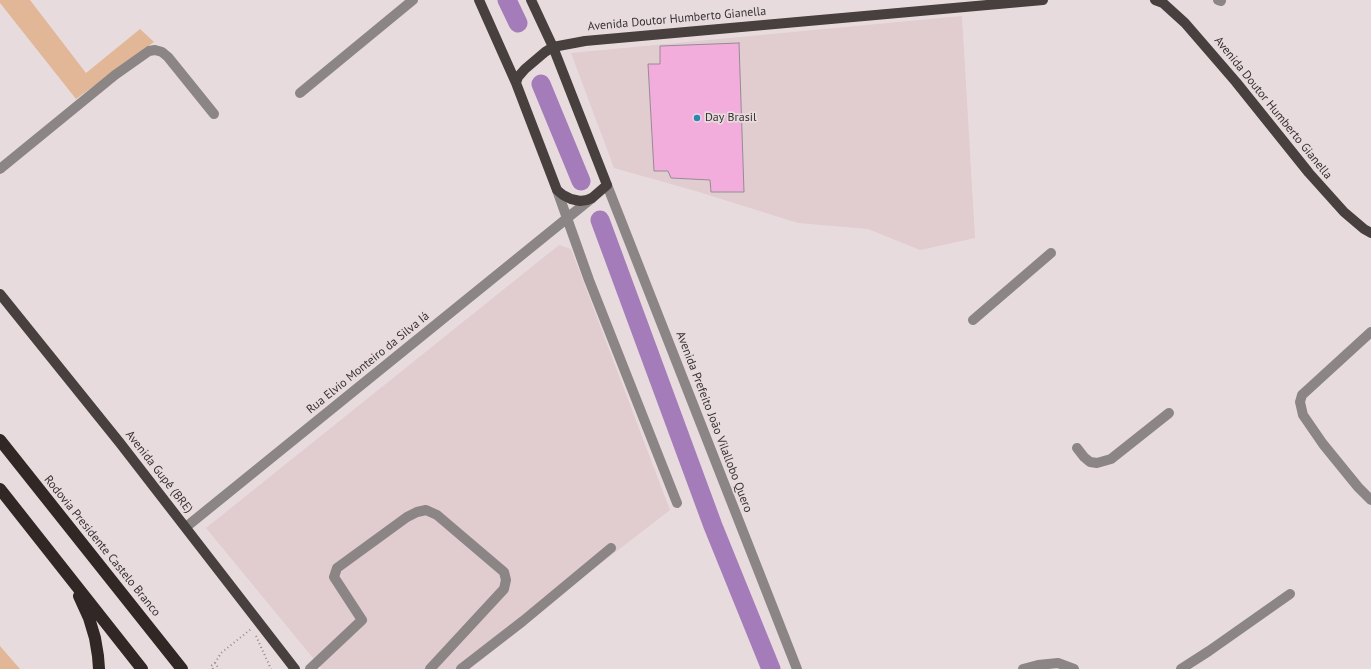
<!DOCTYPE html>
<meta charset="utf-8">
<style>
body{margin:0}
canvas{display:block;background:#e8dbdd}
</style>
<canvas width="1371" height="669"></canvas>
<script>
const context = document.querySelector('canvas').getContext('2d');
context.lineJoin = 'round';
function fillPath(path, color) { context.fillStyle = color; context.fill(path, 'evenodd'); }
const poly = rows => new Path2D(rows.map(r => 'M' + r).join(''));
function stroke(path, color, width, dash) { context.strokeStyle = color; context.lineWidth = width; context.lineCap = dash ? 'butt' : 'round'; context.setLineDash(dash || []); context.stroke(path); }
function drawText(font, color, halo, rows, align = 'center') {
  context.font = font + ' "PT Sans",sans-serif'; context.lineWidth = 3.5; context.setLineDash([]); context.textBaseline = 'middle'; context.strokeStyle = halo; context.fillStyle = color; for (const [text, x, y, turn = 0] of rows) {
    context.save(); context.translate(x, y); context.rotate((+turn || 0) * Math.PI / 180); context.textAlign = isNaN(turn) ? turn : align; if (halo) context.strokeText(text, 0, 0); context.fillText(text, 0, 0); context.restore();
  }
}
fillPath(poly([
 [962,16,975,238,920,250,868,229,798,223,699,192,614,168,571,53],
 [559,245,571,249,670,510,464,669,322,669,206,528]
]), '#e1ccd0');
fillPath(poly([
 [0,0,30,0,86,73,140,29,154,42,76,99,0,3],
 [0,646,20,669,0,669]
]), '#e1b798');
stroke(poly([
 [507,0,518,23],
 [541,84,581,181],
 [600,220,713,526,771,669]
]), '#a57cba', 19);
const building = poly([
 [739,43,744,192,711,192,710,180,671,178,668,171,654,171,648,64,660,64,660,46,739,43]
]);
fillPath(building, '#f3addc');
stroke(building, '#958c92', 1);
stroke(poly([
 [256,636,271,669],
 [215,663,221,653,251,629],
 [213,669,211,666,215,663,219,669]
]), '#8f8687', 2, [1, 3]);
stroke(poly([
 [1218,0,1221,1],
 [300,93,413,0],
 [0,169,115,75,149,51,155,50,162,52,168,57,214,114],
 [607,185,797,669],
 [557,190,589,280,677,503],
 [973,320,1051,253],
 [1371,332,1302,395,1300,402,1303,415,1323,444,1358,487,1371,500],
 [1077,448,1084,457,1090,462,1097,463,1111,459,1169,413],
 [186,527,592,198],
 [310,669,362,620,334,577,337,568,407,517,417,512,426,510,437,515,504,572,506,580,504,589,430,669],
 [461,669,523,621,611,548],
 [1023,669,1038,665,1058,663,1074,669],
 [1181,669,1209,651,1290,594]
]), '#8b8685', 10);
stroke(poly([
 [479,0,516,83,557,190,563,195,571,199,580,201,587,200,592,198,607,185,553,47,531,0],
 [1155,0,1163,3,1185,23,1236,82,1309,173,1344,212,1364,229,1371,233],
 [516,83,518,77,525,69,545,52,553,47,585,41,1043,0],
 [0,294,120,443,295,669]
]), '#48403e', 10);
stroke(poly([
 [0,440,182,669],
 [0,489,142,669],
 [79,596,89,618,95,638,98,656,99,669]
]), '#312826', 12);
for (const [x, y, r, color] of [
 [697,118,4,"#2c85b3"]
]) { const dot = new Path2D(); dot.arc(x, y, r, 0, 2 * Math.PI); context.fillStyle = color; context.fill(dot); stroke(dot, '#e8dbdd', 1.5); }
drawText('12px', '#373233', '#e8dbdd', [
 ["Avenida Doutor Humberto Gianella",677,19,-5],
 ["Avenida Doutor Humberto Gianella",1273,108,51],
 ["Rua Elvio Monteiro da Silva Iá",368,363,-39],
 ["Avenida Prefeito João Vilallobo Quero",714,422,69],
 ["Avenida Gupê (BRE)",159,472,52],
 ["Rodovia Presidente Castelo Branco",102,546,51]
]);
drawText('12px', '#373233', '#e8dbdd', [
 ["Day Brasil",705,118]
], 'left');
</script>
